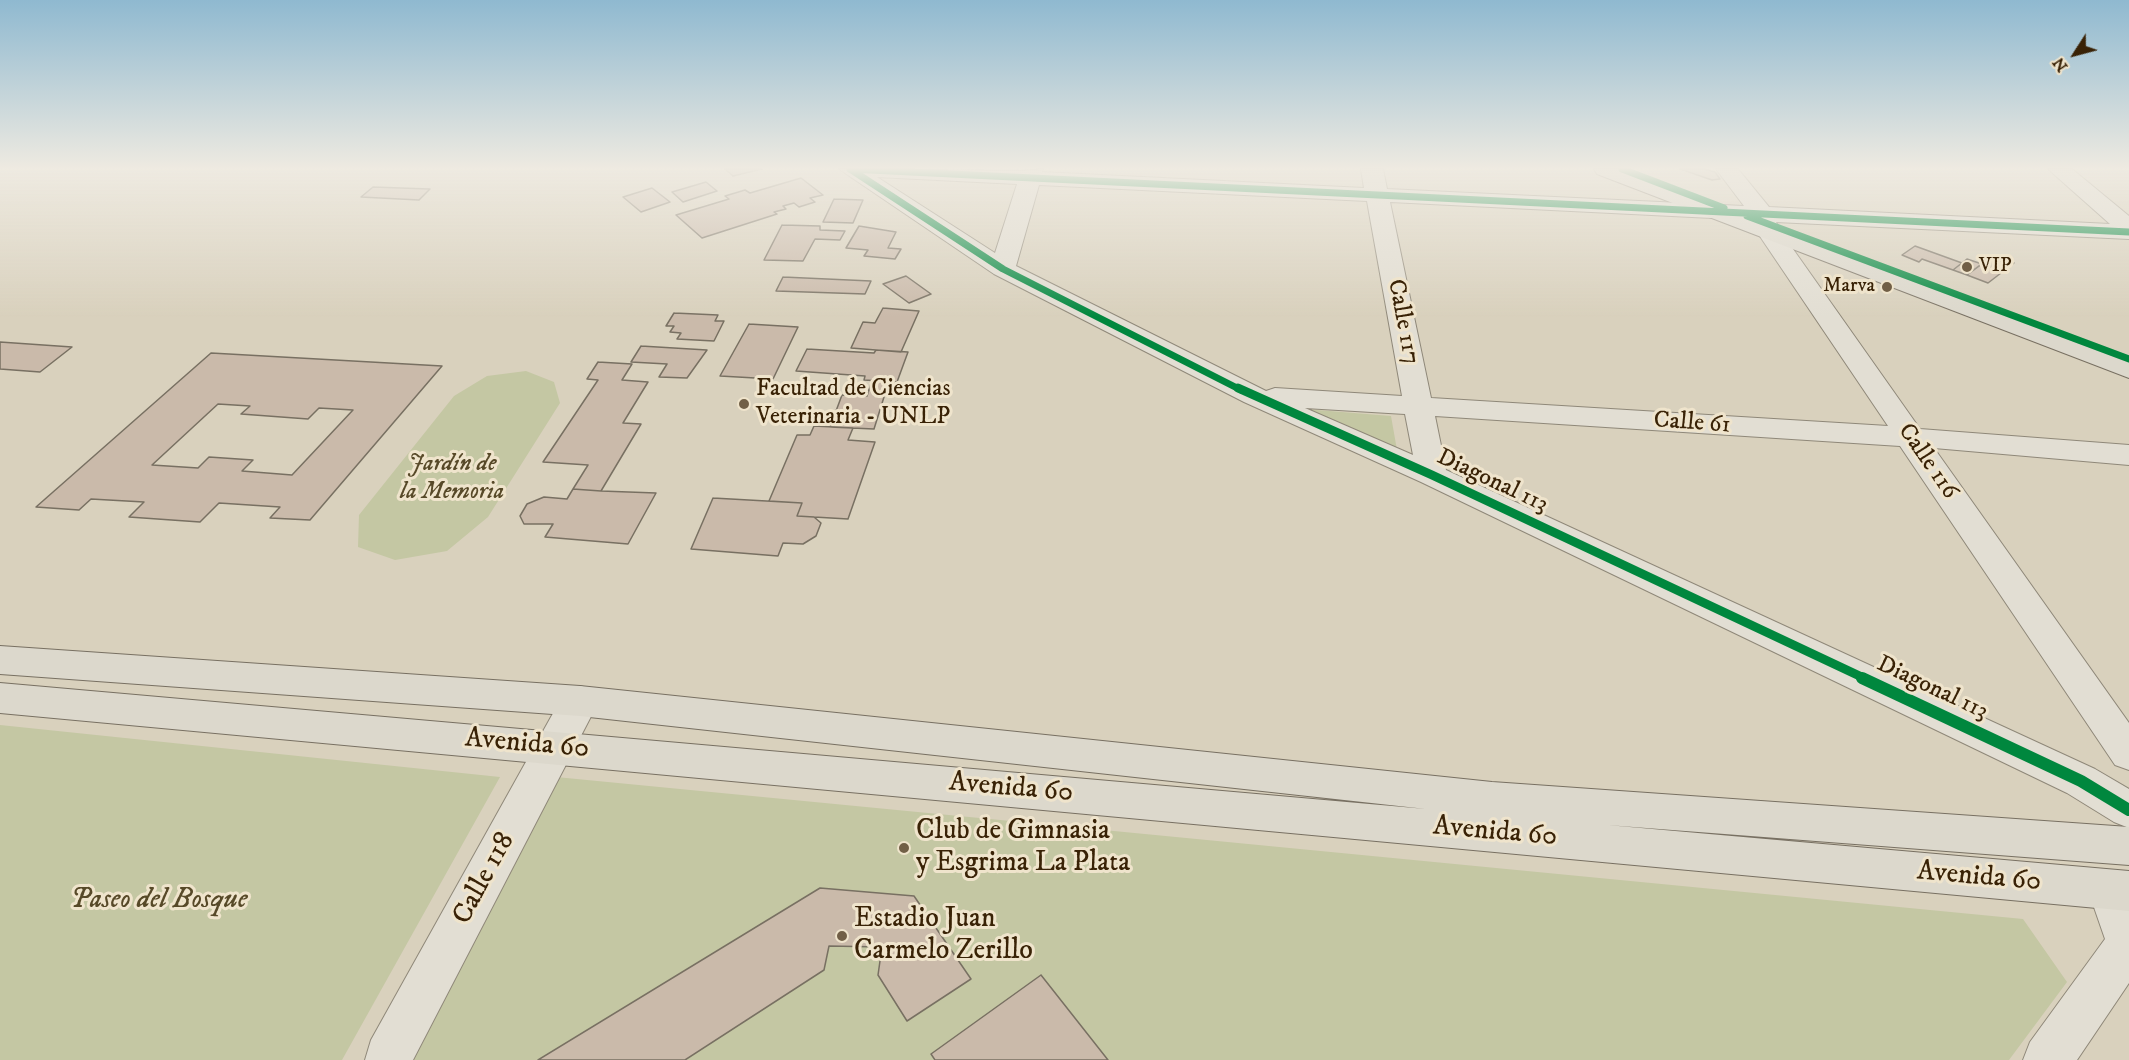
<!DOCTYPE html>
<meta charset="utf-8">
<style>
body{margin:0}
#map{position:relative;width:2129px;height:1060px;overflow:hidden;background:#d9d1bd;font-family:"IM FELL DW Pica",serif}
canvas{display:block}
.north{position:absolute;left:2045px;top:24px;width:60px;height:60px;-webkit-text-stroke:4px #efe4cc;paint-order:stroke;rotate:234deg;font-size:16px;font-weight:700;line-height:24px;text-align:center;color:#392206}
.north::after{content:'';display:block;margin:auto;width:21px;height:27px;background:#392206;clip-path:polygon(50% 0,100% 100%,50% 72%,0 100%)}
</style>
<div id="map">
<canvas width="2129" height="1060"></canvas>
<div class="north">N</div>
</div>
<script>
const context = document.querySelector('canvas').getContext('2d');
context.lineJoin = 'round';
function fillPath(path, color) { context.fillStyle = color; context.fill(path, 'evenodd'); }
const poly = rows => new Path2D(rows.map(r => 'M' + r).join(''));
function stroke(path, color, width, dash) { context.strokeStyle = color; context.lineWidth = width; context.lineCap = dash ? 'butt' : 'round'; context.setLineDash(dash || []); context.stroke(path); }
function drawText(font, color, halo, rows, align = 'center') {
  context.font = font + ' "IM FELL DW Pica",serif'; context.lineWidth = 6; context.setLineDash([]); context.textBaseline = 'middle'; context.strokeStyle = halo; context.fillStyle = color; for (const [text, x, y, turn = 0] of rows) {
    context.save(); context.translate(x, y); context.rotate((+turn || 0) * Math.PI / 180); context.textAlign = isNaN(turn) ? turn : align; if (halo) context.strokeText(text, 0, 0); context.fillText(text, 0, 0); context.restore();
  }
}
fillPath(poly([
 [526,371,554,382,560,403,488,517,447,551,395,560,358,547,359,515,454,396,487,376],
 [1305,409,1391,416,1397,450],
 [0,725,500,777,342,1060,0,1060],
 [556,777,2023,919,2067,982,2009,1060,408,1060]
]), '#c4c7a3');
const building = poly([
 [725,169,762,169,733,176,725,169],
 [1680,169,1704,169,1715,172,1720,179,1712,180,1680,169],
 [801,178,823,195,810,198,815,202,799,207,794,203,783,206,786,209,774,212,777,214,702,238,676,215,729,199,725,196,745,190,750,193,801,178],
 [706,182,717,191,683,202,672,192,706,182],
 [373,187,430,189,419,200,361,197,373,187],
 [652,188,670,202,641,212,623,197,652,188],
 [834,199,863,200,853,223,823,222,834,199],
 [782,225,820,226,820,230,845,231,840,240,815,239,803,261,764,260,782,225],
 [859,226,896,232,888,248,901,249,895,259,864,256,868,250,846,248,859,226],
 [1915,246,1962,263,1953,270,1922,259,1919,262,1902,255,1915,246],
 [1967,259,1982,264,1967,275,1953,270,1967,259],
 [1988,259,2014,263,1988,283,1967,275,1988,259],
 [906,276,931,294,909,303,883,284,906,276],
 [783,277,871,281,865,294,776,291,783,277],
 [883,308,919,311,901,352,851,348,863,322,875,323,883,308],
 [674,313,718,315,715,321,724,321,714,341,677,339,681,333,670,332,674,326,666,326,674,313],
 [749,324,798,327,773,379,720,376,749,324],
 [0,342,72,347,40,372,0,369,0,342],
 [641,346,707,350,687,378,659,377,667,364,631,362,641,346],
 [807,349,874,353,876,350,908,352,897,382,864,380,865,376,796,371,807,349],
 [211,353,442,366,310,520,270,518,280,507,219,503,200,522,129,517,144,502,91,499,79,510,36,507,211,353],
 [218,404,250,406,241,414,308,419,319,408,353,410,292,475,242,471,253,460,209,457,198,468,152,465,218,404],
 [598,362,632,364,622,380,648,382,623,423,641,424,601,491,573,489,588,465,543,462,598,380,587,379,598,362],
 [872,380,889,381,874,429,830,427,842,395,867,396,872,380],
 [814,426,853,428,848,440,875,442,848,519,797,516,802,503,769,501,797,435,810,435,814,426],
 [573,489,601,491,656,493,628,544,545,537,553,524,524,524,520,516,527,504,544,497,567,499,573,489],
 [713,498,802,503,797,516,814,517,821,523,816,536,803,544,783,543,778,556,691,549,713,498],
 [820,888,914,896,971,979,907,1021,878,975,882,947,829,946,824,970,685,1060,538,1060,820,888],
 [1041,975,1108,1060,935,1060,931,1054,1041,975]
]);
fillPath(building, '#cabaaa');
stroke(building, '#787062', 1.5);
const minor = poly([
 [839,169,1021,171,1043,169,1042,172,1364,188,1361,169,1383,169,1387,189,1744,206,1716,169,1738,169,1769,207,2110,224,2048,169,2072,169,2129,216,2129,239,1776,222,1781,232,1920,429,2129,445,2129,465,1934,448,2129,723,2129,770,2115,765,1900,446,1435,416,1446,470,2095,769,2129,789,2129,828,2114,822,2067,793,1421,482,1244,402,994,274,839,169],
 [877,177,1017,184,995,253,877,177],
 [1039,185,1367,201,1402,396,1275,388,1266,391,1016,266,1039,185],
 [1390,202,1752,220,1757,232,1888,426,1431,398,1390,202],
 [1305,408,1405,414,1413,455,1305,408],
 [580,686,594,690,599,701,413,1060,365,1060,371,1040,566,690,580,686],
 [2110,870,2126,876,2129,883,2129,983,2077,1060,2023,1060,2030,1042,2105,939,2088,890,2094,876,2110,870]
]);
const major = poly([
 [1594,169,1624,169,2129,360,2129,378,1597,174,1594,169],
 [0,646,580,686,1492,782,2129,827,2129,865,1607,825,2129,871,2129,911,0,713,0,683,1426,809,580,716,0,674,0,646]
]);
stroke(minor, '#8f8879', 2);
stroke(major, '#787062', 2);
fillPath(minor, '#e2ded3');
fillPath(major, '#dcd8cc');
stroke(poly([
 [850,169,1003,269,1241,390],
 [850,169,2129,232],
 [1622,169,1724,208],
 [1747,216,2129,359]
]), '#00873e', 7);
stroke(poly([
 [1238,388,1432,475,1866,679]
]), '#00873e', 9);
stroke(poly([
 [1862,678,2081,781,2129,810]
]), '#00873e', 12);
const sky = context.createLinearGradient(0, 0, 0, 317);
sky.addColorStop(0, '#8fb9d0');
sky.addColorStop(0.53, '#eeeae1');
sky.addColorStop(1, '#eeeae100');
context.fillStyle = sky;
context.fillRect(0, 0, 2129, 317);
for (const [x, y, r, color] of [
 [1967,267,6,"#715f46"],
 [1887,287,6,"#715f46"],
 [744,404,6,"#715f46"],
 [904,848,6,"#715f46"],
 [842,936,6,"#715f46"]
]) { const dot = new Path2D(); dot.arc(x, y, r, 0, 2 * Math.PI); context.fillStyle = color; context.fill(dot); stroke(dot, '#efe4cc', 2); }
drawText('20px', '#392206', '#efe4cc', [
 ["VIP",1979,267],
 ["Marva",1875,287,"right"]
], 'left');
drawText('24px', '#392206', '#efe4cc', [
 ["Calle 117",1402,322,79],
 ["Calle 61",1692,424,4],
 ["Calle 116",1927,462,55],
 ["Diagonal 113",1492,482,25],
 ["Diagonal 113",1932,689,25]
]);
drawText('24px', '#392206', '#efe4cc', [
 ["Facultad de Ciencias",756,390],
 ["Veterinaria - UNLP",756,418]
], 'left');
drawText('italic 24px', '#574928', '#efe4cc', [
 ["Jardín de",452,465],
 ["la Memoria",452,493]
]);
drawText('28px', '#392206', '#efe4cc', [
 ["Avenida 60",527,745,5],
 ["Avenida 60",1011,789,5],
 ["Avenida 60",1495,833,5],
 ["Avenida 60",1979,878,5],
 ["Calle 118",485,879,-62]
]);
drawText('28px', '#392206', '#efe4cc', [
 ["Club de Gimnasia",916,832],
 ["y Esgrima La Plata",916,864],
 ["Estadio Juan",854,920],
 ["Carmelo Zerillo",854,952]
], 'left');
drawText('italic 28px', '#574928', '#efe4cc', [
 ["Paseo del Bosque",159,901]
]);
</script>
